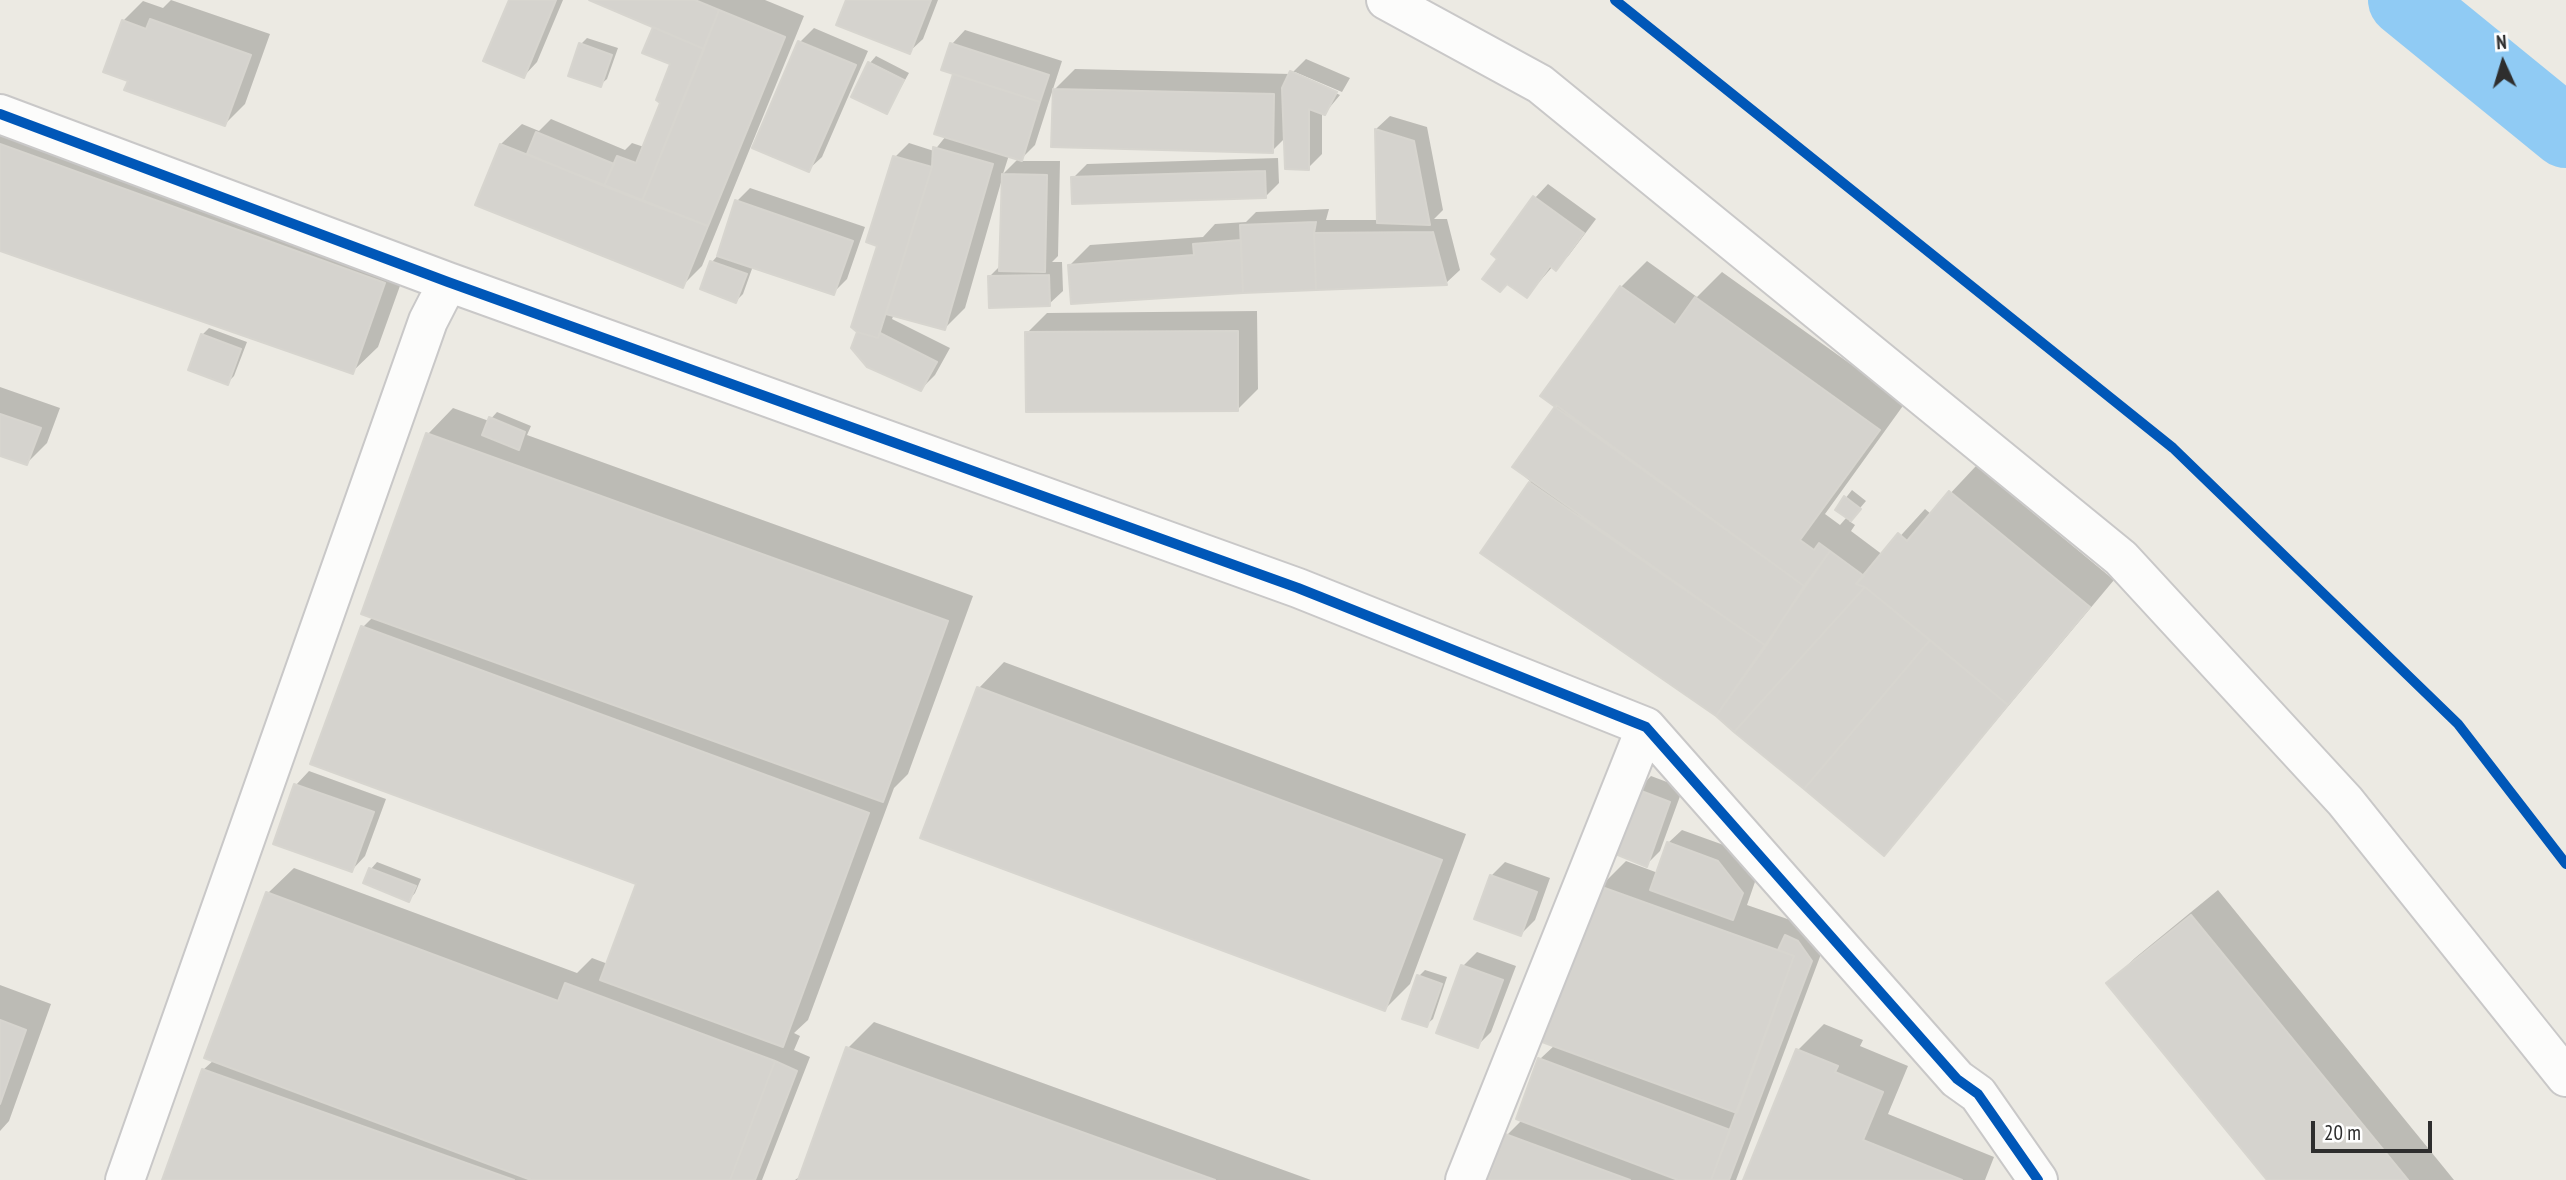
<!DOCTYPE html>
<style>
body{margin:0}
#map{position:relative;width:2566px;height:1180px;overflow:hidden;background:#eceae3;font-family:"PT Sans Narrow",sans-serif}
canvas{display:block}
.north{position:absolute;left:2468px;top:28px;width:70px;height:70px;-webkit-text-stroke:5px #fff;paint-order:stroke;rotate:356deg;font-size:19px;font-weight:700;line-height:28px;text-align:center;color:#2e2e2e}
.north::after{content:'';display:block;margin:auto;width:24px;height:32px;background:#2e2e2e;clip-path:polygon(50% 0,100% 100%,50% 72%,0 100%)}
.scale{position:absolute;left:2311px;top:1121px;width:121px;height:32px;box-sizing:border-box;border:4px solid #2e2e2e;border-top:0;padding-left:9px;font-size:21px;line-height:24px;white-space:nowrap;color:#2e2e2e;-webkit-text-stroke:5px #fff;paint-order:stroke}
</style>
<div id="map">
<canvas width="2566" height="1180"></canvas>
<div class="north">N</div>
<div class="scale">20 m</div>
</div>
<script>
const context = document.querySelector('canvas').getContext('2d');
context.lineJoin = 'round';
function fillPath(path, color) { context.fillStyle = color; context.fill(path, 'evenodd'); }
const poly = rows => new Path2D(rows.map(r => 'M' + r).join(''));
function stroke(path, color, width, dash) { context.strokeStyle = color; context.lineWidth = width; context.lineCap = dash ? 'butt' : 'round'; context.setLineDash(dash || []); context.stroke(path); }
fillPath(poly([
 [171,0,270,34,245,104,225,124,130,80,123,21,143,1,163,8],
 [510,0,563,0,537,62,524,76],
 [593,0,765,0,804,16,751,146,754,147,800,42,814,28,868,51,822,157,808,170,751,146,702,266,682,286,477,204,501,144,522,124,539,131,551,119,625,150,632,143,644,147,662,103,672,63,655,26],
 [848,0,938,0,923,39,909,52],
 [965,30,1062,61,1035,145,1019,161,1060,161,1058,256,1052,262,1062,262,1063,291,1049,304,990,276,1001,265,1002,179,965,308,945,328,894,314,892,319,950,348,935,375,921,389,859,331,895,157,909,143,934,151,946,136,936,133,955,73,952,44],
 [1009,155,1019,158,1003,174],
 [587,38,618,48,607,79,600,85,581,44],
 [876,56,909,73,887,112,870,63],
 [1306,59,1350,78,1342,92,1295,72,1295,75,1340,95,1325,113,1322,112,1322,154,1308,168,1286,137,1272,151,1055,89,1075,69,1291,74],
 [0,109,410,258,378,347,352,372,0,249],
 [1390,116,1427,127,1443,210,1434,219,1447,219,1460,270,1446,283,1070,265,1090,245,1203,237,1215,224,1246,222,1256,212,1329,209,1326,220,1379,220,1376,129],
 [1278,158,1279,183,1265,197,1073,178,1087,164],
 [1548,184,1596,219,1569,255,1556,268,1553,266,1527,296,1535,198],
 [750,188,865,227,847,279,833,293,753,266,743,294,736,301,712,262,719,254,737,201],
 [1647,261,1697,297,1722,272,1905,403,1825,514,1840,525,1847,517,1837,509,1852,490,1866,501,1849,521,1855,525,1851,531,1883,555,1925,509,1931,514,1976,466,2114,580,1884,854,1717,715,1482,552,1531,482,1514,467,1558,405,1543,395,1621,287],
 [1257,311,1258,389,1238,409,1027,333,1047,313],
 [209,328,247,342,234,376,227,383,202,335],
 [0,387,60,408,47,443,27,463,0,454],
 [453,408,489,421,497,412,531,426,527,435,973,596,908,774,894,788,808,1020,794,1033,800,1036,794,1050,810,1057,762,1180,164,1180,203,1070,214,1060,268,893,294,868,577,973,592,958,608,964,638,883,363,627,373,617,428,434],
 [1004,662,1466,834,1410,984,1385,1009,979,688],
 [309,771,386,799,365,856,352,870,296,785],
 [1651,776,1683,788,1660,851,1646,865,1637,790],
 [1682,830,1732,848,1756,879,1747,905,1799,923,1824,946,1736,1180,1490,1180,1507,1135,1522,1120,1540,1059,1555,1045,1600,887,1626,861,1658,873,1668,843],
 [377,862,421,879,415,893,409,900,371,869],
 [1505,862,1550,878,1535,920,1521,934,1491,876],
 [2218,890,2454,1180,2269,1180,2109,983,2135,958],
 [1477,952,1516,966,1491,1032,1477,1046,1463,966],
 [1425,970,1447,977,1433,1019,1426,1025,1419,976],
 [0,985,51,1004,9,1121,0,1131],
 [874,1022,1311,1180,795,1180,801,1176,848,1048],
 [1824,1024,1863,1040,1860,1046,1908,1066,1888,1114,1994,1157,1985,1180,1745,1180,1798,1050]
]), '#0003');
stroke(poly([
 [2404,0,2566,132]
]), '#90cbf4', 72);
const building = poly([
 [509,0,556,0,524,78,483,61,509,0],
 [589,0,695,0,719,10,704,49,589,0],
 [846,0,931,0,910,54,836,25,846,0],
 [719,10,785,37,708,226,642,201,719,10],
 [150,19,251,55,225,126,124,90,128,81,103,72,122,20,146,29,150,19],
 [653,27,704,49,642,201,604,186,617,156,636,163,660,103,656,100,670,64,642,53,653,27],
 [798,41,856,65,809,172,752,148,798,41],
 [579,43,612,55,601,87,568,76,579,43],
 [950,43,1049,75,1040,102,941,70,950,43],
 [868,62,904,80,887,114,851,97,868,62],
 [1290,71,1337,92,1325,115,1309,109,1309,170,1285,169,1282,88,1290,71],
 [953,74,1040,102,1022,161,934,134,953,74],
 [1053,89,1274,94,1273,153,1051,147,1053,89],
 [1375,129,1414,141,1430,225,1377,223,1375,129],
 [536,132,614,164,604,186,527,154,536,132],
 [0,144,385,283,353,374,0,251,0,144],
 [500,144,708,226,683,288,475,205,500,144],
 [933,147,993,164,945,330,886,314,932,167,933,147],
 [893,156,932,167,878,338,857,332,851,327,877,246,866,242,893,156],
 [1265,171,1266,198,1072,204,1071,177,1265,171],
 [1002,174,1047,175,1045,272,999,271,1002,174],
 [1533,196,1584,233,1556,271,1550,266,1527,298,1507,284,1500,292,1482,279,1497,259,1491,254,1533,196],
 [735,200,853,241,834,295,717,256,735,200],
 [1316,222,1314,233,1316,290,1243,293,1240,225,1316,222],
 [1433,232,1447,285,1316,290,1314,233,1433,232],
 [1241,240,1243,293,1071,304,1068,265,1194,255,1193,244,1241,240],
 [710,261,747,274,736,303,700,289,710,261],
 [1049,275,1050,306,989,308,988,276,1049,275],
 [1620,286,1675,325,1695,297,1880,430,1800,540,1814,550,1819,543,1830,551,1804,586,1540,396,1620,286],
 [1238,331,1238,411,1026,412,1025,332,1238,331],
 [857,332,878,338,880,333,937,362,921,391,867,367,851,348,857,332],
 [201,334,241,349,228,385,188,370,201,334],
 [1556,405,1804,586,1766,646,1512,467,1556,405],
 [0,414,41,428,27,465,0,456,0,414],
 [489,417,525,432,519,450,482,435,489,417],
 [426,433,948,621,883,802,361,614,426,433],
 [1529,482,1766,646,1716,716,1480,553,1529,482],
 [1949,491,2090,607,2008,705,1865,587,1856,584,1898,533,1907,541,1949,491],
 [1844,496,1861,509,1851,521,1835,510,1844,496],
 [1830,551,1864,576,1856,584,1865,587,1734,732,1716,716,1830,551],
 [1865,587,1930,640,1804,789,1734,732,1865,587],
 [361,626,869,813,783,1047,600,980,636,884,310,764,361,626],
 [1930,640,2008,705,1884,856,1804,789,1930,640],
 [977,687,1442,860,1385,1011,920,838,977,687],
 [294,784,374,812,352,872,273,844,294,784],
 [1636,789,1670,802,1647,867,1613,853,1636,789],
 [1667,842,1718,861,1743,893,1733,920,1650,890,1667,842],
 [369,868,416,886,409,902,363,883,369,868],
 [1490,875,1537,892,1521,936,1474,919,1490,875],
 [1599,886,1794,956,1737,1113,1542,1042,1599,886],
 [266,892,558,1001,565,983,775,1061,730,1180,531,1180,204,1058,266,892],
 [2191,915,2408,1180,2267,1180,2106,983,2191,915],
 [1785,935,1798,941,1812,961,1729,1180,1711,1180,1794,956,1778,950,1785,935],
 [1461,965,1503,980,1478,1048,1436,1033,1461,965],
 [1417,975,1442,984,1427,1027,1402,1019,1417,975],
 [0,1020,26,1030,0,1104,0,1020],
 [846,1047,1215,1180,798,1180,846,1047],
 [1796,1049,1838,1066,1835,1072,1883,1092,1863,1140,1962,1180,1743,1180,1796,1049],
 [1538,1058,1730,1130,1711,1180,1678,1180,1516,1119,1538,1058],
 [775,1061,797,1071,755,1180,730,1180,775,1061],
 [202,1069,514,1180,162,1180,202,1069],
 [1505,1134,1630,1180,1488,1180,1505,1134]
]);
fillPath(building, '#d5d3ce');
stroke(building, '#d7d5cf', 2);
const minor = poly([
 [1386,0,1540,84,2121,558,2345,801,2566,1077],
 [0,114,448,282,1298,588,1646,727,1957,1079,1978,1094,2038,1180],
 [125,1180,428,321,448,282],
 [1465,1180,1646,727]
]);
stroke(minor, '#c9c8c8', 42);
stroke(minor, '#fcfcfb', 38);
stroke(poly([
 [1615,0,2173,448,2458,724,2566,864],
 [0,114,448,282,1298,588,1646,727,1957,1079,1978,1094,2038,1180]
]), '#0057b8', 10);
</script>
